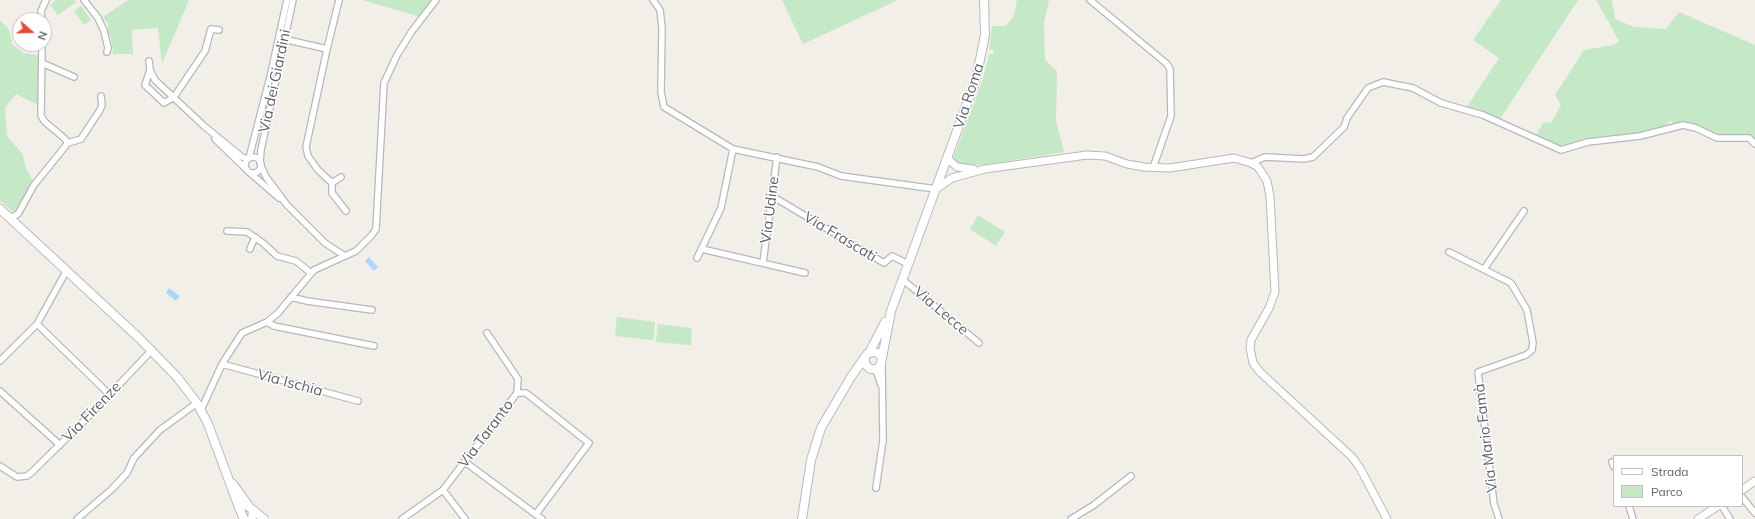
<!DOCTYPE html>
<meta charset="utf-8">
<style>
body{margin:0}
#map{position:relative;width:1755px;height:519px;overflow:hidden;background:#f1efe8;font-family:Mulish,sans-serif}
canvas{display:block}
.legend{position:absolute;left:1613px;top:455px;width:130px;height:52px;box-sizing:border-box;background:#fff;border:1px solid #bfc1c3;margin:0;padding:5px 7px;list-style:none;font-size:12px;color:#5f6368}
.legend li{display:flex;align-items:center;gap:8px;height:20px}
.legend b{width:20px;border:1px solid #bfc1c3}
.north{position:absolute;left:12px;top:12px;width:40px;height:40px;box-sizing:border-box;background:#fff;border:1px solid #bfc1c3;border-radius:50%;rotate:110deg;font-size:11px;font-weight:700;line-height:16px;text-align:center;color:#5f6368}
.north::after{content:'';display:block;margin:auto;width:14px;height:18px;background:#e84836;clip-path:polygon(50% 0,100% 100%,50% 72%,0 100%)}
</style>
<div id="map">
<canvas width="1755" height="519"></canvas>
<ul class="legend">
<li><b style="height:5px;background:#fff"></b>Strada</li>
<li><b style="height:11px;background:#c5e8c6"></b>Parco</li>
</ul>
<div class="north">N</div>
</div>
<script>
const context = document.querySelector('canvas').getContext('2d');
context.lineJoin = 'round';
function fillPath(path, color) { context.fillStyle = color; context.fill(path, 'evenodd'); }
const poly = rows => new Path2D(rows.map(r => 'M' + r).join(''));
function stroke(path, color, width, dash) { context.strokeStyle = color; context.lineWidth = width; context.lineCap = dash ? 'butt' : 'round'; context.setLineDash(dash || []); context.stroke(path); }
function drawText(font, color, halo, rows, align = 'center') {
  context.font = font + ' Mulish,sans-serif'; context.lineWidth = 3; context.setLineDash([]); context.textBaseline = 'middle'; context.strokeStyle = halo; context.fillStyle = color; for (const [text, x, y, turn = 0] of rows) {
    context.save(); context.translate(x, y); context.rotate((+turn || 0) * Math.PI / 180); context.textAlign = isNaN(turn) ? turn : align; if (halo) context.strokeText(text, 0, 0); context.fillText(text, 0, 0); context.restore();
  }
}
fillPath(poly([
 [56,0,75,0,76,2,58,15,50,5],
 [128,0,189,0,162,64,158,28,132,30,133,54,112,54,113,50,110,35,107,32,108,24,103,17],
 [362,0,432,0,420,16,417,16],
 [782,0,898,0,803,44],
 [1017,0,1049,0,1044,23,1045,60,1057,71,1056,121,1064,152,976,166,962,166,953,159,982,82,989,54,993,54,994,50,989,49,992,26,1006,26,1014,16],
 [1501,0,1578,0,1500,119,1466,108,1499,58,1473,40],
 [1596,0,1612,0,1615,19,1634,27,1666,29,1679,12,1755,45,1755,141,1718,136,1684,124,1671,125,1672,121,1670,121,1665,127,1640,134,1588,140,1562,147,1536,135,1544,122,1551,123,1561,105,1555,95,1584,50,1614,45,1619,41],
 [81,6,91,20,84,25,74,11],
 [0,20,10,31,12,44,23,53,39,55,38,105,16,94,5,108,7,136,23,155,25,166,34,183,19,209,13,212,0,201],
 [978,215,1005,232,996,246,970,229],
 [617,317,655,322,653,340,615,336],
 [658,324,692,328,691,345,656,342]
]), '#c5e8c6');
fillPath(poly([
 [369,257,378,267,374,271,365,261],
 [169,288,180,296,176,301,166,293]
]), '#abd8fe');
const minor = poly([
 [84,0,98,18,104,31,108,48,107,52],
 [653,0,660,10,662,28,661,92,664,107,733,149,818,167,841,176,936,189],
 [1090,0,1167,64,1170,69,1171,116,1153,168],
 [42,20,41,11,46,0],
 [279,38,327,49,306,147,308,156,318,170,332,183],
 [42,44,41,116,45,122,64,138,68,143],
 [327,49,339,0],
 [149,61,150,70,155,80,204,126,242,157,248,159],
 [42,63,74,77],
 [150,70,145,85,164,103,174,97,205,51,211,29,219,30],
 [215,139,247,170],
 [68,143,81,139,100,110,102,105,101,96],
 '245 165a8 8 0 1 1 16 0a8 8 0 1 1-16 0Z',
 [249,158,270,77,287,0],
 [260,163,261,150,293,0],
 [1251,163,1265,157,1304,159,1313,157,1344,127,1347,118,1368,88,1383,82,1413,88,1441,103,1483,115,1561,150,1588,142,1640,136,1683,125,1696,128,1717,138,1749,138,1755,144],
 [261,166,266,177,287,205,325,243,345,256],
 [249,172,279,198],
 [332,183,332,193,346,211],
 [332,183,341,177],
 [772,196,884,263,892,256,908,264],
 [10,218,18,214,34,185,68,143],
 [227,231,247,232,263,243,277,256,296,261,311,273],
 [250,249,255,237],
 [702,249,805,273],
 [1449,252,1511,283,1527,310,1533,343,1532,350,1526,355,1478,372,1494,504,1499,519],
 [697,258,721,208,733,149],
 [763,263,777,157],
 [1484,269,1524,211],
 [902,279,979,343],
 [291,297,307,301,372,310],
 [267,322,274,326,374,346],
 [37,324,110,395],
 [0,361,37,324,67,270],
 [222,364,358,401],
 [873,369,877,373,881,385],
 [0,391,60,445],
 [517,393,526,393,589,443,536,514],
 [201,410,222,364,242,333,267,322,278,313,314,270,356,251,372,235,376,229,384,83,397,55,412,31,436,0],
 [465,462,542,519],
 [1612,462,1614,467],
 [0,466,17,477,27,476,32,472,95,410,151,351],
 [876,488,883,440,882,362],
 [443,490,465,519],
 [1742,497,1755,513],
 [1629,506,1633,519],
 [1722,506,1730,519],
 [77,519,111,490,127,473,134,458,160,430,197,403],
 [402,519,443,490,517,393,518,379,487,333],
 [1071,519,1094,505,1131,476]
]);
const tertiary = poly([
 [947,158,957,167,973,169],
 [936,189,952,178,985,169,1087,155,1105,156,1127,164,1144,167,1170,168,1234,158,1251,163,1258,167,1267,181,1270,196,1275,292,1269,308,1251,340,1250,348,1253,363,1261,373,1352,457,1360,468,1387,519],
 [1742,490,1755,481],
 [1698,519,1718,506]
]);
const secondary = poly([
 [0,209,139,338,177,377,197,403,208,424,240,510],
 [869,353,885,322],
 [882,358,891,311,976,79,985,35,984,0],
 [233,484,248,505],
 [252,509,264,519],
 [244,519,240,510,242,506,246,505,252,509,253,515,251,519],
 [802,519,811,460,821,428,851,377,867,354,872,352,878,353,882,358,881,364,877,369,870,369,865,364,865,357]
]);
stroke(minor, '#b5b8bc', 8);
stroke(tertiary, '#b5b8bc', 9);
stroke(secondary, '#b6babf', 10);
stroke(minor, '#fff', 5.5);
stroke(tertiary, '#fff', 7);
stroke(secondary, '#fff', 8);
drawText('15px', '#5f6368', '#fff', [
 ["Via dei Giardini",275,81,-78],
 ["Via Roma",969,96,-72],
 ["Via Udine",770,210,-83],
 ["Via Frascati",840,237,31],
 ["Via Lecce",941,311,40],
 ["Via Ischia",290,383,15],
 ["Via Firenze",92,412,-46],
 ["Via Taranto",486,434,-53],
 ["Via Mario Famà",1486,438,-97]
]);
</script>
